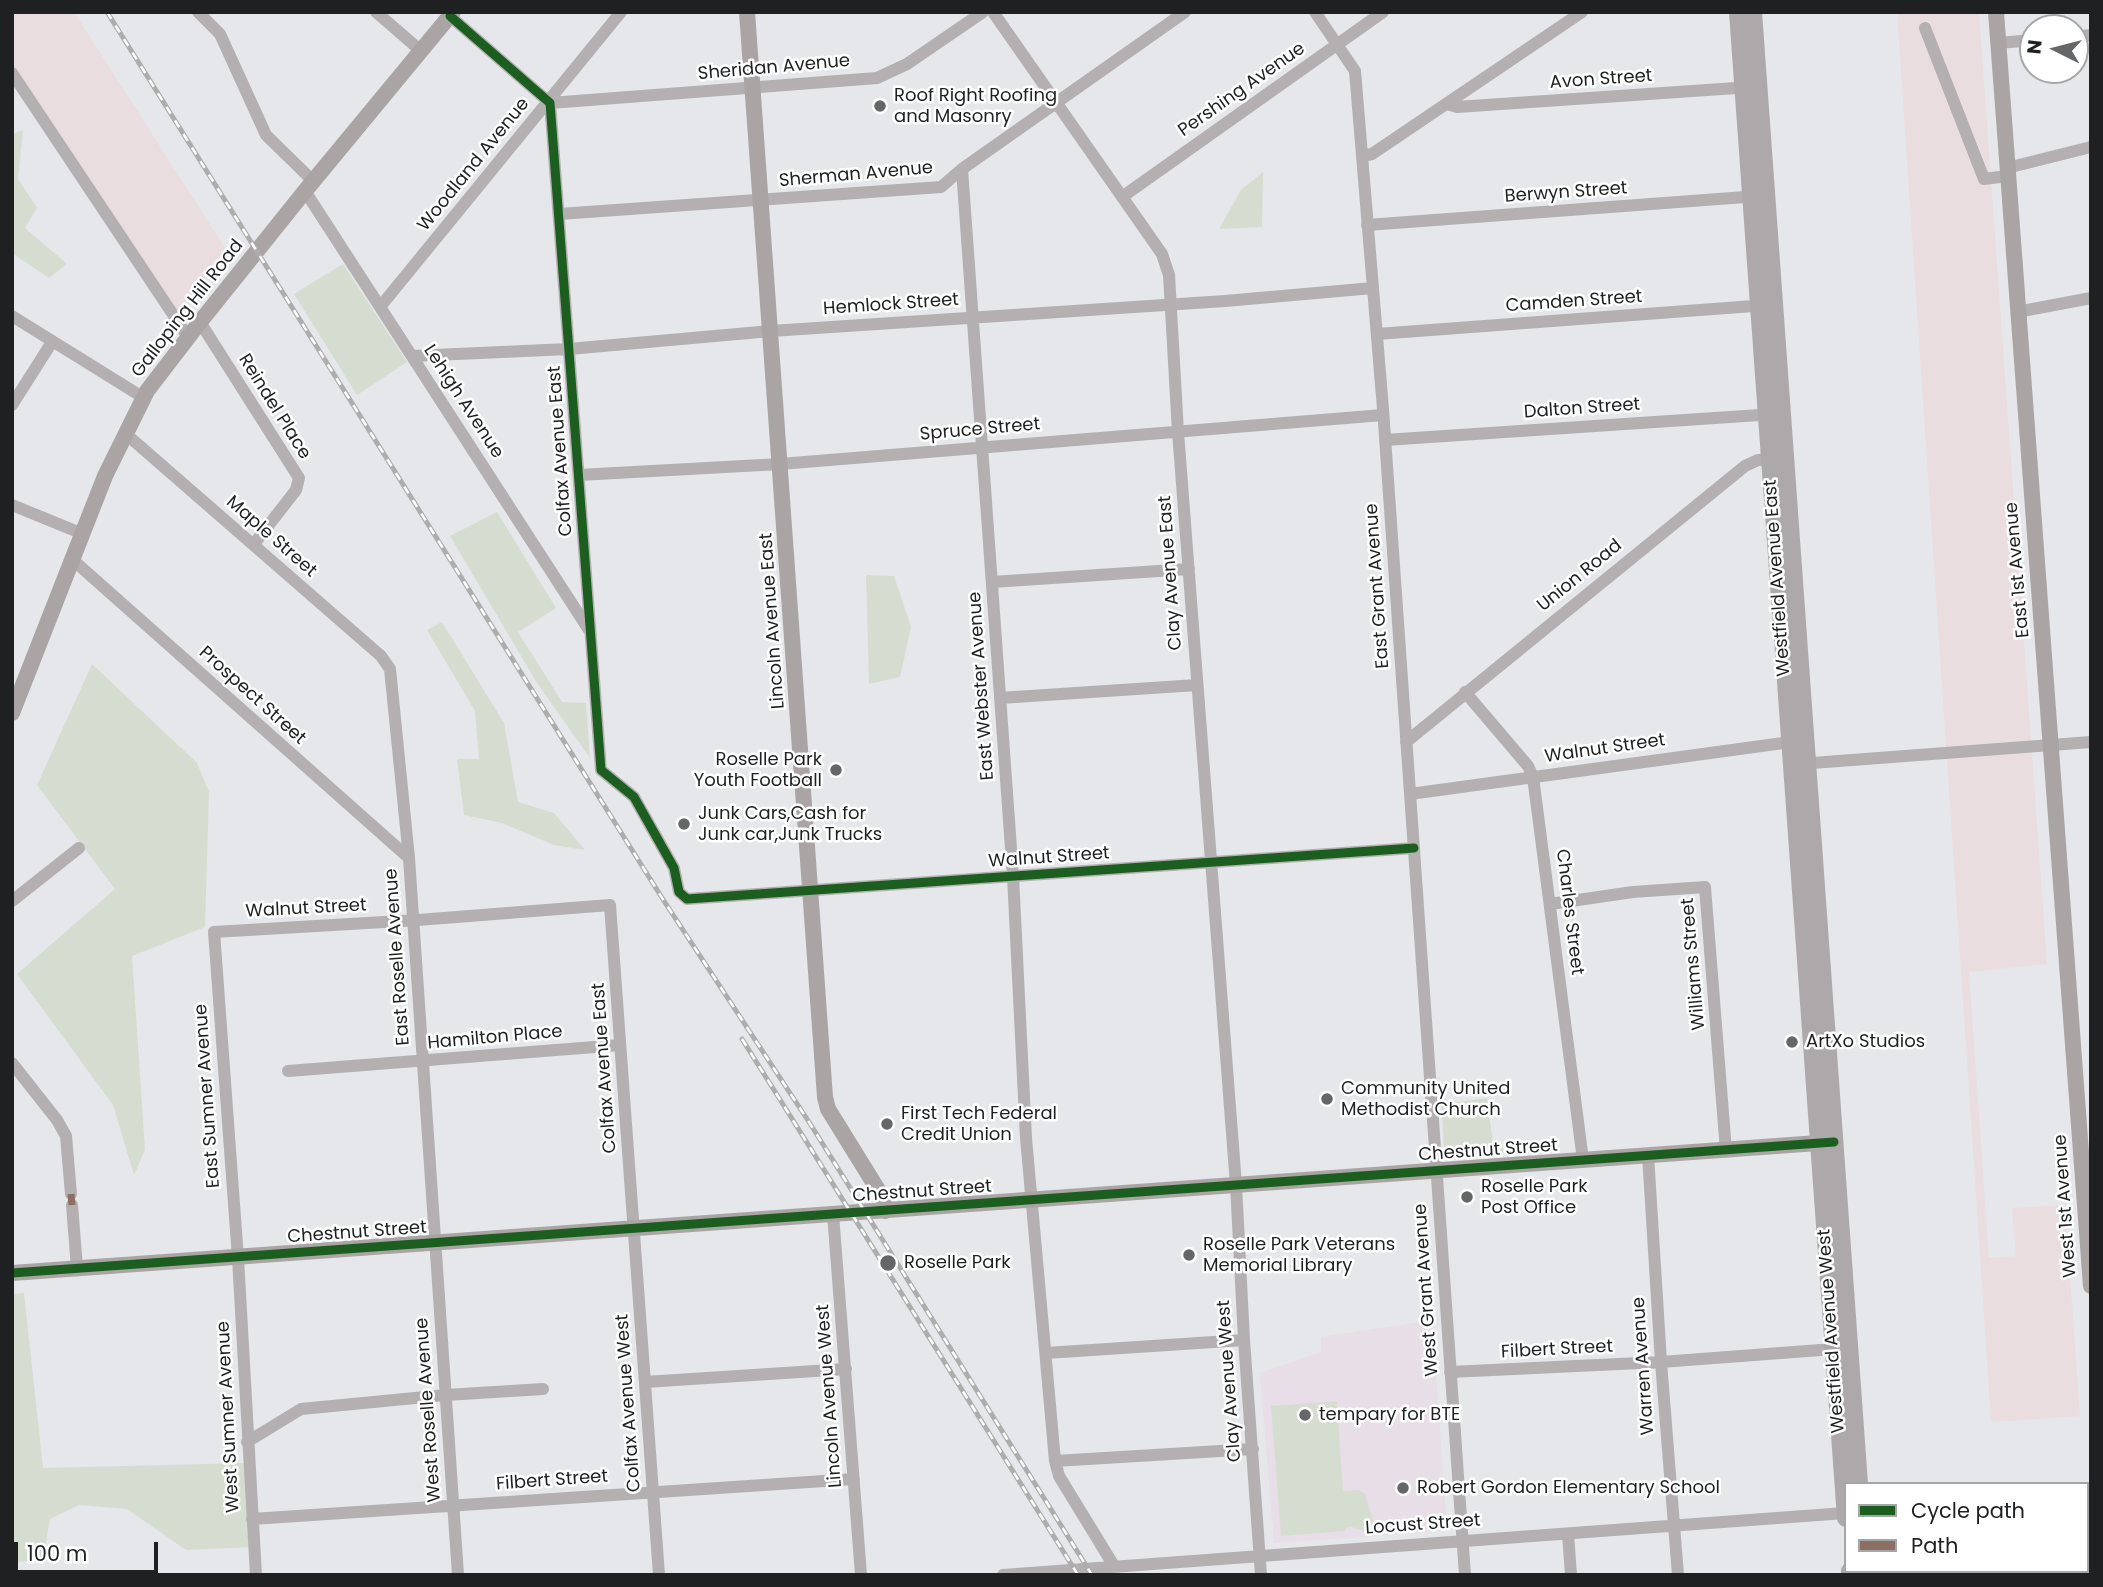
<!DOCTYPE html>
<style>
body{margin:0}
#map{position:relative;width:2103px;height:1587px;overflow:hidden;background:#e5e7ea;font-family:Poppins,sans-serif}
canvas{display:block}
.frame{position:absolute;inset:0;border:14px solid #1f2022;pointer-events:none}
.legend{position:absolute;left:1844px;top:1482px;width:245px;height:91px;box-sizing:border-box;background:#fff;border:2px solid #a5a6a7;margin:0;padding:9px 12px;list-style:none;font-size:21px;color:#1f2022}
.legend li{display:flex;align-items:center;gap:14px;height:35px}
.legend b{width:35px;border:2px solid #a5a6a7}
.north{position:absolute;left:2019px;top:14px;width:70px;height:70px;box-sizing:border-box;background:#fff;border:2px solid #a5a6a7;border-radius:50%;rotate:276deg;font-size:19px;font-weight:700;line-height:28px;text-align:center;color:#1f2022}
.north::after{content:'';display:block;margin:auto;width:24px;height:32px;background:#646668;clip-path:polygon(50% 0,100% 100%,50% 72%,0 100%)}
.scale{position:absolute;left:14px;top:1542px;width:144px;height:32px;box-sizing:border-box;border:4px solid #1f2022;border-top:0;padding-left:9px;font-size:21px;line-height:24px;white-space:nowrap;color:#1f2022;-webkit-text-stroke:5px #fff;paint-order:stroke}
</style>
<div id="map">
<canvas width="2103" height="1587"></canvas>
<div class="frame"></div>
<ul class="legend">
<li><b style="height:9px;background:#1b5e20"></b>Cycle path</li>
<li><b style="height:9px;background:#8d6e63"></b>Path</li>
</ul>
<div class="north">N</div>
<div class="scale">100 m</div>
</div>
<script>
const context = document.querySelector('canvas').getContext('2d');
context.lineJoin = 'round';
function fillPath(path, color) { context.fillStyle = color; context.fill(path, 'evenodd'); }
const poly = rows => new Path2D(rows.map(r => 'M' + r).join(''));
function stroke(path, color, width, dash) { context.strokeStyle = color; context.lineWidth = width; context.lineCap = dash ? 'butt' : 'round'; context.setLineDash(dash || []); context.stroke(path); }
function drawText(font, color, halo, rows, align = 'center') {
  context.font = font + ' Poppins,sans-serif'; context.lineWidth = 5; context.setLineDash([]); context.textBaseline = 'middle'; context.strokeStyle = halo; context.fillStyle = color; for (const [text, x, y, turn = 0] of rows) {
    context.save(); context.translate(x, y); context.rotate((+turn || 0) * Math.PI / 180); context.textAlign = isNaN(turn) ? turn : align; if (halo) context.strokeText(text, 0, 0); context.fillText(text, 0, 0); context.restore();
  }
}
fillPath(poly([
 [12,12,74,12,227,251,171,319,12,65],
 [1897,12,1979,12,2047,964,1969,972,1989,1258,2016,1256,2012,1208,2065,1205,2080,1416,1991,1422]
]), '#eadde0');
fillPath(poly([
 [1435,1320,1434,1347,1447,1531,1274,1543,1260,1373,1321,1352,1321,1337]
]), '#e7dee7');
fillPath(poly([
 [23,130,18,179,37,208,25,228,67,264,49,278,12,253,12,134],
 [1263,172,1262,227,1219,229,1241,190],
 [343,264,407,362,357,395,294,294],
 [497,512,556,608,518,632,562,702,586,703,590,758,537,683,450,536],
 [866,575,894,576,911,627,900,677,869,684],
 [442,622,504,723,518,802,554,813,585,850,554,845,502,823,464,815,457,759,479,759,475,711,427,630],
 [92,664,197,763,209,792,205,927,132,956,145,1150,134,1175,113,1105,17,974,115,889,37,785],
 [1445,1095,1446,1104,1487,1098,1493,1144,1502,1143,1503,1152,1453,1156,1447,1152,1444,1147,1441,1099],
 [24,1293,43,1468,247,1463,254,1547,186,1550,127,1509,79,1505,50,1519,43,1559,12,1563,12,1294],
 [1337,1401,1343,1491,1359,1490,1365,1494,1374,1524,1369,1531,1363,1531,1352,1527,1346,1528,1346,1531,1281,1536,1271,1406]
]), '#d5ddd1');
stroke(poly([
 [198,12,220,34,266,135,313,181],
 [376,12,421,51],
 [993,12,1162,254,1169,275,1178,432,1236,1185,1244,1340,1261,1575],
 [1315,12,1355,71,1383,409,1465,1575],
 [450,16,550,103,601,770,634,797,674,868,679,892,687,899,1414,848],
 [1925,28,1984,179,2007,176],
 [2075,37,2091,35],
 [1998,43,2033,40],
 [12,73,188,337],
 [550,103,877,78,907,64,983,12],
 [1447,104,1457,107,1751,87],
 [1362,156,1372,154,1582,12],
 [2007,168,2091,147],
 [962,169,1013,876,1026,1138,1055,1461,1059,1476,1114,1566],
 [305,191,589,630],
 [1122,197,1383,12],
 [559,214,941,187,962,169,1185,12],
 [1367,225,1759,196],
 [380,307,621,12],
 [2017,312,2091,298],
 [12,316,144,398],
 [200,322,299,478,296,490,254,544],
 [1377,334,1767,305],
 [412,356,569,349,771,331,1225,301,1373,288],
 [12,405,52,342],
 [126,434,381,656,390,669,409,858,458,1575],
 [1385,440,1775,414],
 [579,475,780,464,1383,415],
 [12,505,83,534],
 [73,560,409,858],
 [992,582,1189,569],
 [1465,692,1528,766,1533,777,1583,1160],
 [1000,698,1197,685],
 [1406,742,1745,466,1758,460,1775,459],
 [1799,764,2091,742],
 [1410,794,1798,741],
 [12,901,79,848],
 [1550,904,1633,892,1705,887,1726,1151],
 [12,1063,57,1120,66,1136,71,1194],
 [288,1071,620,1045],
 [1648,1155,1661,1362,1678,1575],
 [72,1205,77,1268],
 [833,1214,861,1575],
 [1046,1353,1244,1340],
 [1450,1372,1661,1362,1834,1349],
 [645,1382,846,1369],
 [247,1442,301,1409,446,1395,543,1389],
 [1055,1461,1253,1449],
 [252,1519,854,1479],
 [1568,1534,1571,1575],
 [256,1575,238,1258,214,932,418,920,610,905,659,1575],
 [1003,1575,1845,1513]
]), '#b4afb0', 12);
stroke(poly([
 [747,12,825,1097,828,1109,883,1198,885,1211],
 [1996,12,2091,1286],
 [12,713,105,476,147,391,200,322,305,191,453,12],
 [12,1273,1832,1142],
 [2087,1495,2091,1495]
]), '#aaa4a5', 16);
stroke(poly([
 [1738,12,1846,1518],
 [1753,12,1859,1484],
 [1850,1571,1850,1575],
 [1865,1571,1866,1575]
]), '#ada8a9', 18);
const rail = poly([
 [107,12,664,901,809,1122,1092,1575],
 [742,1039,1078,1575]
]);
stroke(rail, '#aeadae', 5);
stroke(rail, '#fff', 2.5, [8]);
stroke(poly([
 [71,1194,72,1205]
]), '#8d6e63', 7, [14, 7]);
stroke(poly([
 [450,16,550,103,601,770,634,797,674,868,679,892,687,899,1414,848],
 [12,1273,1834,1142]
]), '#1b5e20', 9);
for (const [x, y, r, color] of [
 [880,106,7,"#646668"],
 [836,770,7,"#646668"],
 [684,824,7,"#646668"],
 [1792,1042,7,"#646668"],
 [1327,1099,7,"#646668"],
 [887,1124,7,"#646668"],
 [1467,1197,7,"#646668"],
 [1189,1255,7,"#646668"],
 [888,1263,9,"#646668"],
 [1305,1415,7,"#646668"],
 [1403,1488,7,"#646668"]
]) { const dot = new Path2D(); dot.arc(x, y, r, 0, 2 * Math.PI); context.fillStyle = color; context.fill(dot); stroke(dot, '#fff', 2.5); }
drawText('18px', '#1f2022', '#fff', [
 ["Sheridan Avenue",774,68,-5],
 ["Avon Street",1601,80,-4],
 ["Pershing Avenue",1242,90,-35],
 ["Woodland Avenue",474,165,-51],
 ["Sherman Avenue",856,175,-5],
 ["Berwyn Street",1566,193,-4],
 ["Camden Street",1574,302,-4],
 ["Hemlock Street",891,305,-4],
 ["Galloping Hill Road",188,309,-52],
 ["Lehigh Avenue",463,402,57],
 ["Reindel Place",274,407,58],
 ["Dalton Street",1582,409,-4],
 ["Spruce Street",980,430,-5],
 ["Colfax Avenue East",561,451,-94],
 ["Maple Street",271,537,41],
 ["East 1st Avenue",2018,570,-95],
 ["Clay Avenue East",1171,573,-94],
 ["Union Road",1580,576,-39],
 ["Westfield Avenue East",1778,578,-94],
 ["East Grant Avenue",1378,586,-94],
 ["Lincoln Avenue East",773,621,-94],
 ["East Webster Avenue",982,686,-94],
 ["Prospect Street",252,696,42],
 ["Walnut Street",1605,749,-8],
 ["Walnut Street",1049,858,-4],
 ["Walnut Street",306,909,-3],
 ["Charles Street",1569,912,83],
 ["East Roselle Avenue",398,957,-94],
 ["Williams Street",1694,964,-95],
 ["Hamilton Place",495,1038,-5],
 ["Colfax Avenue East",605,1068,-94],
 ["East Sumner Avenue",208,1096,-94],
 ["Chestnut Street",1488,1151,-4],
 ["Chestnut Street",922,1192,-4],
 ["West 1st Avenue",2066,1206,-94],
 ["Chestnut Street",357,1233,-4],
 ["West Grant Avenue",1427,1290,-94],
 ["Westfield Avenue West",1832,1331,-94],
 ["Filbert Street",1557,1350,-3],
 ["Warren Avenue",1644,1366,-94],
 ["Clay Avenue West",1230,1381,-94],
 ["Lincoln Avenue West",830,1396,-94],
 ["Colfax Avenue West",629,1403,-94],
 ["West Roselle Avenue",429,1410,-94],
 ["West Sumner Avenue",229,1417,-93],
 ["Filbert Street",552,1481,-4],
 ["Locust Street",1423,1525,-4]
]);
drawText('18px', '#1f2022', '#fff', [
 ["Roof Right Roofing",894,96],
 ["and Masonry",894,117],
 ["Roselle Park",822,760,"right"],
 ["Youth Football",822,781,"right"],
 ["Junk Cars,Cash for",698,814],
 ["Junk car,Junk Trucks",698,835],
 ["ArtXo Studios",1806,1042],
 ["Community United",1341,1089],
 ["Methodist Church",1341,1110],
 ["First Tech Federal",901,1114],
 ["Credit Union",901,1135],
 ["Roselle Park",1481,1187],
 ["Post Office",1481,1208],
 ["Roselle Park Veterans",1203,1245],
 ["Memorial Library",1203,1266],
 ["Roselle Park",904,1263],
 ["tempary for BTE",1319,1415],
 ["Robert Gordon Elementary School",1417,1488]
], 'left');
</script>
